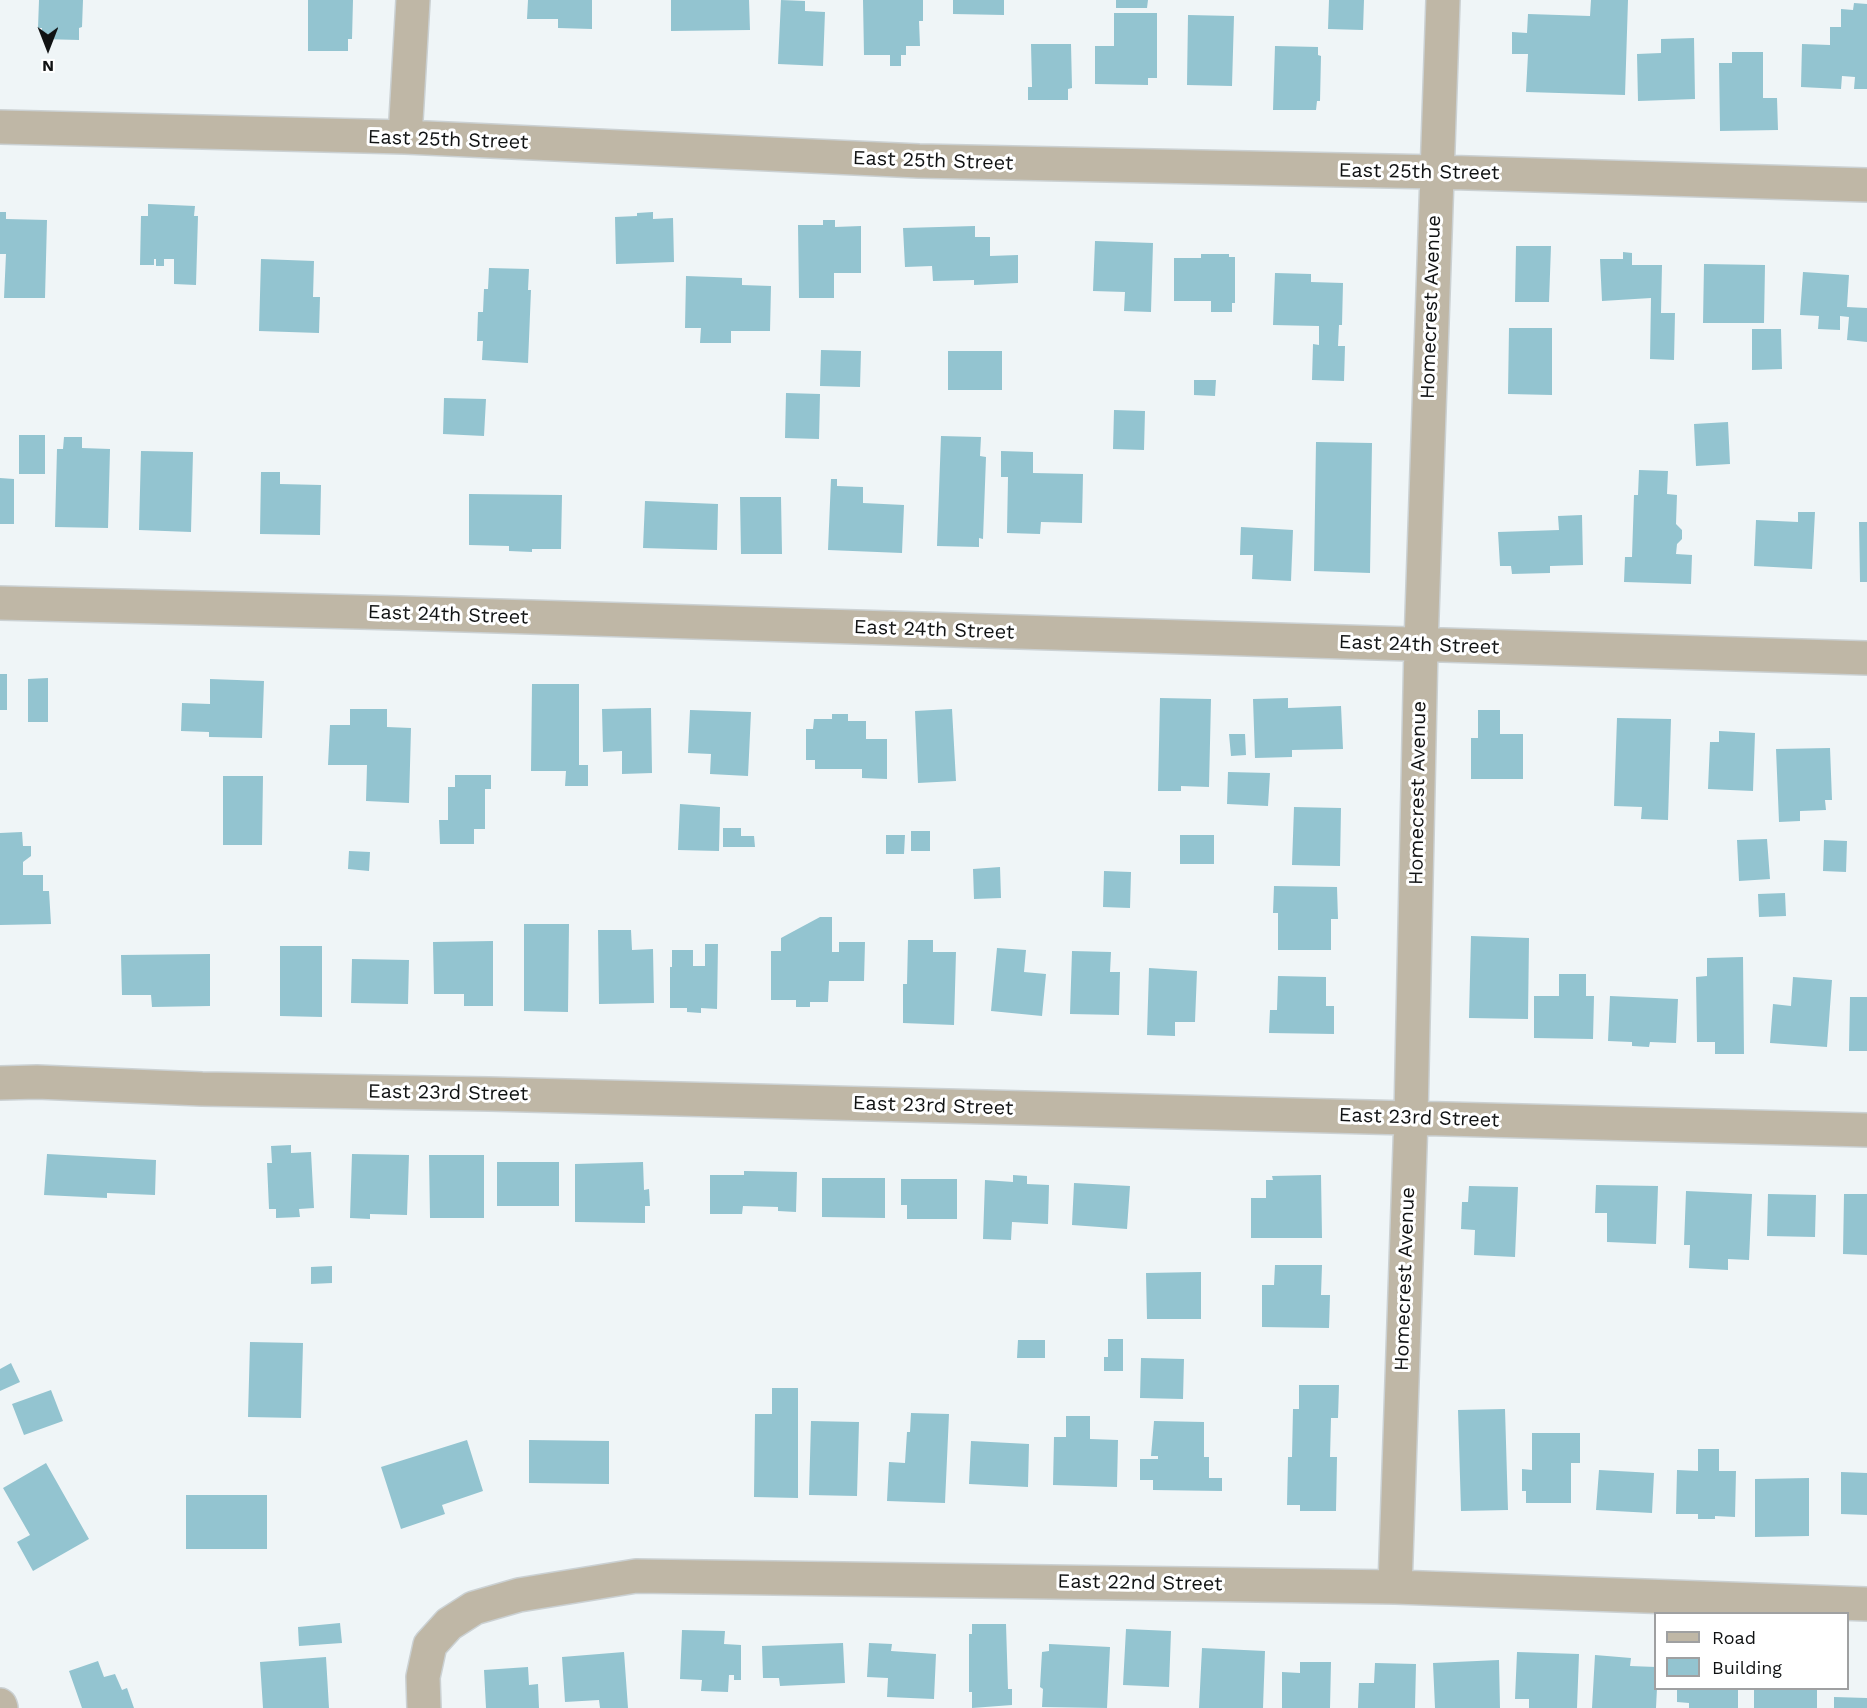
<!DOCTYPE html>
<style>
body{margin:0}
#map{position:relative;width:1867px;height:1708px;overflow:hidden;background:#eff5f7;font-family:"Work Sans",sans-serif}
canvas{display:block}
.legend{position:absolute;left:1654px;top:1612px;width:195px;height:78px;box-sizing:border-box;background:#fff;border:2px solid #9fa0a1;margin:0;padding:8px 10px;list-style:none;font-size:18px;color:#101213}
.legend li{display:flex;align-items:center;gap:12px;height:30px}
.legend b{width:30px;border:2px solid #9fa0a1}
.north{position:absolute;left:18px;top:18px;width:60px;height:60px;-webkit-text-stroke:4px #fff;paint-order:stroke;rotate:180deg;font-size:16px;font-weight:700;line-height:24px;text-align:center;color:#101213}
.north::after{content:'';display:block;margin:auto;width:21px;height:27px;background:#101213;clip-path:polygon(50% 0,100% 100%,50% 72%,0 100%)}
</style>
<div id="map">
<canvas width="1867" height="1708"></canvas>
<ul class="legend">
<li><b style="height:8px;background:#bfb7a6"></b>Road</li>
<li><b style="height:16px;background:#93c4d0"></b>Building</li>
</ul>
<div class="north">N</div>
</div>
<script>
const context = document.querySelector('canvas').getContext('2d');
context.lineJoin = 'round';
function fillPath(path, color) { context.fillStyle = color; context.fill(path, 'evenodd'); }
const poly = rows => new Path2D(rows.map(r => 'M' + r).join(''));
function stroke(path, color, width, dash) { context.strokeStyle = color; context.lineWidth = width; context.lineCap = dash ? 'butt' : 'round'; context.setLineDash(dash || []); context.stroke(path); }
function drawText(font, color, halo, rows, align = 'center') {
  context.font = font + ' "Work Sans",sans-serif'; context.lineWidth = 6; context.setLineDash([]); context.textBaseline = 'middle'; context.strokeStyle = halo; context.fillStyle = color; for (const [text, x, y, turn = 0] of rows) {
    context.save(); context.translate(x, y); context.rotate((+turn || 0) * Math.PI / 180); context.textAlign = isNaN(turn) ? turn : align; if (halo) context.strokeText(text, 0, 0); context.fillText(text, 0, 0); context.restore();
  }
}
fillPath(poly([
 [39,0,83,0,82,27,79,28,79,40,42,39,42,28,38,28],
 [308,0,353,0,352,39,348,39,348,51,308,51],
 [528,0,592,0,592,29,558,28,558,19,527,19],
 [671,0,749,0,750,30,671,31],
 [781,0,805,1,805,11,825,12,823,66,778,64],
 [863,0,923,0,923,21,919,21,920,46,906,46,906,55,901,55,901,66,890,66,890,55,864,55],
 [953,0,1004,0,1004,15,953,14],
 [1116,0,1148,0,1147,8,1116,8],
 [1329,0,1364,0,1363,30,1328,29],
 [1591,0,1628,0,1625,95,1526,92,1528,54,1512,54,1512,32,1527,33,1528,14,1590,16],
 [1854,3,1867,4,1867,89,1854,89,1855,77,1842,76,1841,89,1801,87,1802,44,1830,45,1830,27,1841,27,1841,9,1853,10],
 [1114,13,1157,13,1157,78,1148,78,1148,85,1095,84,1095,46,1114,46],
 [1188,15,1234,16,1232,86,1187,85],
 [1694,38,1695,99,1638,101,1637,54,1661,53,1661,39],
 [1031,44,1071,44,1072,88,1068,89,1068,100,1028,100,1028,87,1032,87],
 [1275,46,1318,47,1318,55,1321,56,1320,101,1317,101,1316,110,1273,110],
 [1732,52,1763,52,1763,98,1777,98,1778,130,1720,131,1719,63,1732,63],
 [148,204,195,206,194,216,198,216,196,285,174,284,174,259,164,259,164,266,156,266,156,259,154,259,154,265,140,265,141,216,148,216],
 [0,212,6,212,6,219,47,220,45,298,4,298,6,254,0,254],
 [653,212,653,219,673,218,674,262,616,264,615,217,637,216,637,213],
 [823,220,835,220,835,227,861,226,861,273,834,273,834,298,799,298,798,225,823,225],
 [975,226,975,237,990,237,990,256,1018,255,1018,283,974,285,974,280,933,281,932,266,905,267,903,228],
 [1095,241,1153,243,1151,312,1124,311,1125,292,1093,291],
 [1516,246,1551,246,1549,302,1515,302],
 [1623,252,1632,253,1632,265,1662,265,1661,313,1675,313,1674,360,1650,359,1651,298,1602,301,1600,259,1623,259],
 [1201,254,1229,254,1229,257,1235,257,1235,303,1232,303,1232,312,1211,312,1211,301,1174,301,1174,258,1201,258],
 [261,259,314,261,313,297,320,297,319,333,259,331],
 [1704,264,1765,265,1764,323,1703,323],
 [489,268,529,269,528,290,531,290,528,363,482,360,483,341,477,341,478,312,483,312,484,289,488,289],
 [1803,272,1849,275,1847,307,1867,308,1867,342,1847,340,1849,317,1840,316,1840,330,1818,329,1819,316,1800,315],
 [1275,273,1311,274,1311,282,1343,283,1342,325,1339,325,1338,346,1345,346,1344,381,1312,380,1313,344,1319,345,1319,326,1273,325],
 [686,276,742,278,742,285,771,286,770,331,731,331,731,343,700,343,701,328,685,328],
 [1509,328,1552,328,1552,395,1508,394],
 [1752,329,1781,329,1782,369,1752,370],
 [821,350,861,351,860,387,820,386],
 [948,351,1002,351,1002,390,948,390],
 [1194,380,1216,380,1215,396,1194,395],
 [786,393,820,394,819,439,785,438],
 [444,398,486,399,484,436,443,434],
 [1114,410,1145,411,1144,450,1113,449],
 [1728,422,1730,464,1696,466,1694,424],
 [19,435,45,435,45,474,19,474],
 [941,436,981,437,980,456,986,457,983,539,979,538,979,547,937,546],
 [64,437,82,437,82,448,110,449,108,528,55,527,57,449,63,449],
 [1316,442,1372,443,1370,573,1314,571],
 [141,451,193,452,191,532,139,530],
 [1001,451,1033,452,1033,473,1083,474,1082,523,1041,522,1040,534,1007,533,1008,477,1001,477],
 [1639,470,1668,471,1667,494,1677,495,1676,524,1682,530,1682,539,1677,544,1676,554,1692,555,1691,584,1624,582,1625,557,1632,557,1634,495,1638,495],
 [261,472,280,472,280,484,321,485,320,535,260,534],
 [0,478,14,479,14,524,0,524],
 [831,479,837,479,837,486,863,487,863,503,904,505,902,553,828,550],
 [469,494,562,495,561,549,532,549,532,552,509,551,509,546,469,545],
 [740,497,781,497,782,554,741,554],
 [645,501,718,504,717,550,643,548],
 [1798,512,1815,512,1812,569,1754,566,1756,520,1798,522],
 [1582,515,1583,565,1550,566,1550,573,1512,574,1511,566,1500,566,1498,532,1559,530,1558,516],
 [1859,522,1867,522,1867,582,1860,582],
 [1241,527,1293,530,1291,581,1252,579,1253,555,1240,555],
 [0,674,7,674,7,710,0,710],
 [48,678,48,722,28,722,28,679],
 [210,679,264,681,262,738,209,737,209,732,181,731,182,703,210,704],
 [532,684,579,684,579,765,588,765,588,786,565,786,566,771,531,771],
 [1160,698,1211,699,1209,787,1181,786,1181,791,1158,791],
 [1288,698,1288,708,1341,706,1343,749,1292,750,1292,757,1255,758,1253,699],
 [651,708,652,773,622,774,622,751,603,752,602,709],
 [350,709,387,709,387,727,411,728,409,803,366,801,367,765,328,765,330,725,350,725],
 [952,709,956,781,918,783,915,711],
 [690,710,751,712,748,776,710,774,711,754,688,753],
 [1478,710,1500,710,1500,734,1523,734,1523,779,1471,779,1471,738,1478,738],
 [832,714,848,714,848,721,866,721,866,739,887,739,887,779,862,778,862,769,815,769,815,760,806,760,806,729,813,729,814,719,832,719],
 [1617,718,1671,719,1668,820,1641,819,1642,807,1614,806],
 [1719,731,1755,733,1753,791,1708,789,1710,742,1719,742],
 [1229,734,1245,734,1246,755,1231,756],
 [1830,748,1832,800,1825,800,1826,810,1800,811,1800,821,1779,822,1776,749],
 [1228,772,1270,773,1268,806,1227,804],
 [455,775,491,775,491,789,485,789,485,829,474,829,474,844,440,844,439,820,448,820,448,787,455,787],
 [223,776,263,776,262,845,223,845],
 [680,804,720,807,719,851,678,850],
 [1294,807,1341,808,1340,866,1292,865],
 [723,828,741,828,741,836,754,836,755,847,723,847],
 [911,831,930,831,930,851,911,851],
 [22,832,23,846,31,846,31,856,23,862,23,875,43,875,43,891,49,891,51,924,0,925,0,833],
 [886,835,905,835,904,854,886,854],
 [1180,835,1214,835,1214,864,1180,864],
 [1767,839,1770,879,1739,881,1737,840],
 [1824,840,1847,841,1846,872,1823,871],
 [349,851,370,852,369,871,348,869],
 [1000,867,1001,898,974,899,973,869],
 [1104,871,1131,872,1130,908,1103,907],
 [1274,886,1337,887,1338,919,1331,919,1331,950,1278,950,1278,913,1273,913],
 [1785,893,1786,916,1759,917,1758,894],
 [820,917,832,917,832,952,839,952,839,942,865,942,864,981,829,981,828,1002,810,1002,810,1007,796,1007,796,1000,771,1000,771,951,781,951,781,938],
 [524,924,569,924,568,1012,524,1011],
 [598,930,631,930,632,950,653,949,654,1003,599,1004],
 [1471,936,1529,938,1528,1019,1469,1018],
 [908,940,933,940,933,952,956,952,954,1025,903,1023,903,984,907,984],
 [493,941,493,1006,464,1006,464,994,434,994,433,942],
 [705,944,718,944,717,1009,701,1008,701,1013,687,1012,687,1008,670,1008,670,967,672,967,672,950,693,950,693,966,705,966],
 [280,946,322,946,322,1017,280,1016],
 [997,948,1026,950,1024,972,1046,974,1042,1016,991,1011],
 [1072,951,1111,952,1110,972,1120,972,1119,1015,1070,1014],
 [210,954,210,1006,152,1007,151,995,122,995,121,955],
 [1743,957,1744,1054,1715,1054,1715,1042,1697,1042,1696,977,1707,976,1707,958],
 [352,959,409,960,408,1004,351,1003],
 [1149,968,1197,971,1195,1022,1175,1022,1175,1036,1147,1035],
 [1559,974,1586,974,1586,996,1594,996,1593,1039,1534,1038,1534,996,1559,996],
 [1278,976,1326,977,1326,1006,1334,1006,1334,1034,1269,1033,1270,1010,1277,1010],
 [1793,977,1832,980,1827,1047,1770,1043,1773,1004,1791,1006],
 [1610,996,1678,999,1676,1043,1650,1042,1649,1047,1632,1046,1632,1042,1608,1041],
 [1850,997,1867,997,1867,1051,1849,1051],
 [291,1145,291,1153,311,1152,314,1208,299,1209,300,1217,276,1218,276,1209,269,1209,267,1163,272,1163,271,1146],
 [47,1154,156,1160,155,1195,107,1193,107,1198,44,1195],
 [352,1154,409,1155,407,1215,370,1214,370,1219,350,1218],
 [429,1155,484,1155,484,1218,430,1218],
 [497,1162,559,1162,559,1206,497,1206],
 [643,1162,644,1190,649,1189,650,1206,645,1206,645,1223,575,1222,575,1164],
 [744,1171,797,1172,796,1212,778,1211,778,1207,743,1206,742,1214,710,1214,710,1175,744,1175],
 [1013,1175,1027,1176,1027,1184,1049,1185,1048,1224,1012,1222,1011,1240,983,1239,985,1180,1013,1182],
 [1321,1175,1322,1238,1251,1238,1251,1198,1266,1198,1266,1180,1273,1180,1272,1176],
 [822,1178,885,1178,885,1218,822,1217],
 [901,1179,957,1179,957,1219,907,1219,907,1205,901,1205],
 [1074,1183,1130,1186,1127,1229,1072,1225],
 [1596,1185,1658,1186,1656,1244,1607,1242,1607,1213,1595,1213],
 [1469,1186,1518,1187,1515,1257,1474,1255,1475,1230,1461,1229,1462,1202,1468,1202],
 [1686,1191,1752,1194,1749,1260,1728,1259,1728,1270,1689,1268,1690,1245,1684,1245],
 [1768,1194,1816,1195,1815,1237,1767,1236],
 [1844,1194,1867,1194,1867,1255,1843,1254],
 [1275,1265,1322,1265,1321,1295,1330,1295,1329,1328,1262,1327,1262,1285,1274,1285],
 [332,1266,332,1283,311,1284,311,1267],
 [1201,1272,1201,1319,1147,1319,1146,1273],
 [1108,1339,1123,1339,1123,1371,1104,1371,1104,1357,1108,1357],
 [1018,1340,1045,1340,1045,1358,1017,1358],
 [250,1342,303,1343,301,1418,248,1417],
 [1141,1358,1184,1359,1183,1399,1140,1398],
 [11,1363,20,1382,0,1391,0,1369],
 [1299,1385,1339,1385,1338,1418,1331,1418,1330,1457,1337,1457,1336,1511,1300,1511,1300,1505,1287,1505,1288,1457,1292,1457,1293,1409,1299,1409],
 [772,1388,798,1388,798,1498,754,1497,755,1414,772,1414],
 [51,1390,63,1421,24,1435,12,1404],
 [1505,1409,1508,1510,1461,1511,1458,1410],
 [911,1413,949,1414,945,1503,887,1501,889,1462,905,1463,907,1432,910,1432],
 [1066,1416,1090,1416,1090,1439,1118,1440,1117,1487,1053,1485,1054,1437,1066,1437],
 [811,1421,859,1422,857,1496,809,1495],
 [1154,1421,1204,1422,1204,1457,1209,1457,1209,1478,1222,1478,1222,1491,1153,1490,1153,1480,1140,1480,1140,1459,1158,1459,1158,1456,1151,1456],
 [1532,1433,1580,1433,1580,1463,1571,1463,1571,1503,1526,1503,1526,1491,1522,1491,1522,1469,1532,1470],
 [467,1440,483,1491,442,1505,445,1514,401,1529,381,1467],
 [529,1440,609,1441,609,1484,529,1483],
 [971,1441,1029,1444,1028,1487,969,1484],
 [1698,1449,1719,1449,1719,1471,1736,1471,1735,1517,1715,1516,1715,1519,1698,1519,1698,1514,1676,1514,1677,1470,1698,1471],
 [46,1463,89,1539,33,1571,17,1542,30,1535,3,1488],
 [1599,1470,1654,1473,1652,1513,1596,1510],
 [1841,1472,1867,1473,1867,1515,1841,1514],
 [1809,1478,1809,1536,1755,1537,1755,1479],
 [186,1495,267,1495,267,1549,186,1549],
 [340,1623,342,1643,299,1646,298,1627],
 [972,1624,1006,1624,1008,1689,1012,1689,1012,1705,972,1708,972,1692,969,1692,969,1634,972,1634],
 [1126,1629,1171,1631,1169,1687,1123,1685],
 [682,1630,725,1631,724,1644,741,1645,741,1680,734,1680,734,1675,729,1675,728,1692,701,1691,702,1680,680,1679],
 [843,1643,845,1683,780,1686,779,1678,763,1678,762,1646],
 [869,1643,892,1644,891,1651,936,1654,934,1699,887,1697,888,1678,867,1677],
 [1049,1644,1110,1647,1107,1708,1042,1707,1043,1689,1040,1687,1042,1652,1049,1651],
 [1202,1648,1265,1651,1263,1708,1199,1708],
 [624,1652,628,1708,600,1708,599,1700,565,1702,562,1657],
 [1517,1652,1579,1654,1577,1708,1529,1708,1529,1699,1515,1699],
 [1595,1655,1631,1658,1630,1666,1656,1667,1656,1688,1657,1688,1656,1708,1592,1708],
 [326,1657,329,1708,263,1708,260,1662],
 [1499,1660,1500,1708,1435,1708,1433,1663],
 [98,1661,104,1677,115,1674,122,1690,127,1688,134,1708,82,1708,69,1671],
 [1300,1662,1331,1662,1330,1708,1282,1708,1282,1672,1300,1673],
 [1375,1663,1416,1664,1415,1708,1358,1708,1359,1683,1374,1683],
 [528,1667,529,1685,538,1684,539,1708,486,1708,484,1670],
 [1677,1688,1738,1688,1738,1708,1689,1708,1689,1703,1677,1702],
 [1754,1688,1817,1688,1817,1708,1754,1708],
 [1834,1697,1867,1698,1867,1708,1834,1708]
]), '#93c4d0');
const minor = poly([
 [0,127,405,137,919,161,1436,172,1867,185],
 [405,137,413,0],
 [0,603,400,613,1867,658],
 [0,1083,37,1082,202,1089,489,1094,1867,1130],
 [1395,1587,1411,1117,1421,645,1443,0],
 [0,1705,1,1708],
 [424,1708,423,1677,430,1645,449,1624,474,1608,519,1595,636,1576,1395,1587,1867,1604]
]);
stroke(minor, '#cbd1d3', 36);
stroke(minor, '#bfb7a6', 33);
drawText('20px', '#101213', '#fff', [
 ["East 25th Street",448,140,2],
 ["East 25th Street",933,161,2],
 ["East 25th Street",1419,172,1],
 ["Homecrest Avenue",1431,307,-88],
 ["East 24th Street",448,615,2],
 ["East 24th Street",934,630,2],
 ["East 24th Street",1419,645,2],
 ["Homecrest Avenue",1418,793,-89],
 ["East 23rd Street",448,1093,1],
 ["East 23rd Street",933,1106,2],
 ["East 23rd Street",1419,1118,2],
 ["Homecrest Avenue",1405,1279,-88],
 ["East 22nd Street",1140,1583,1]
]);
</script>
